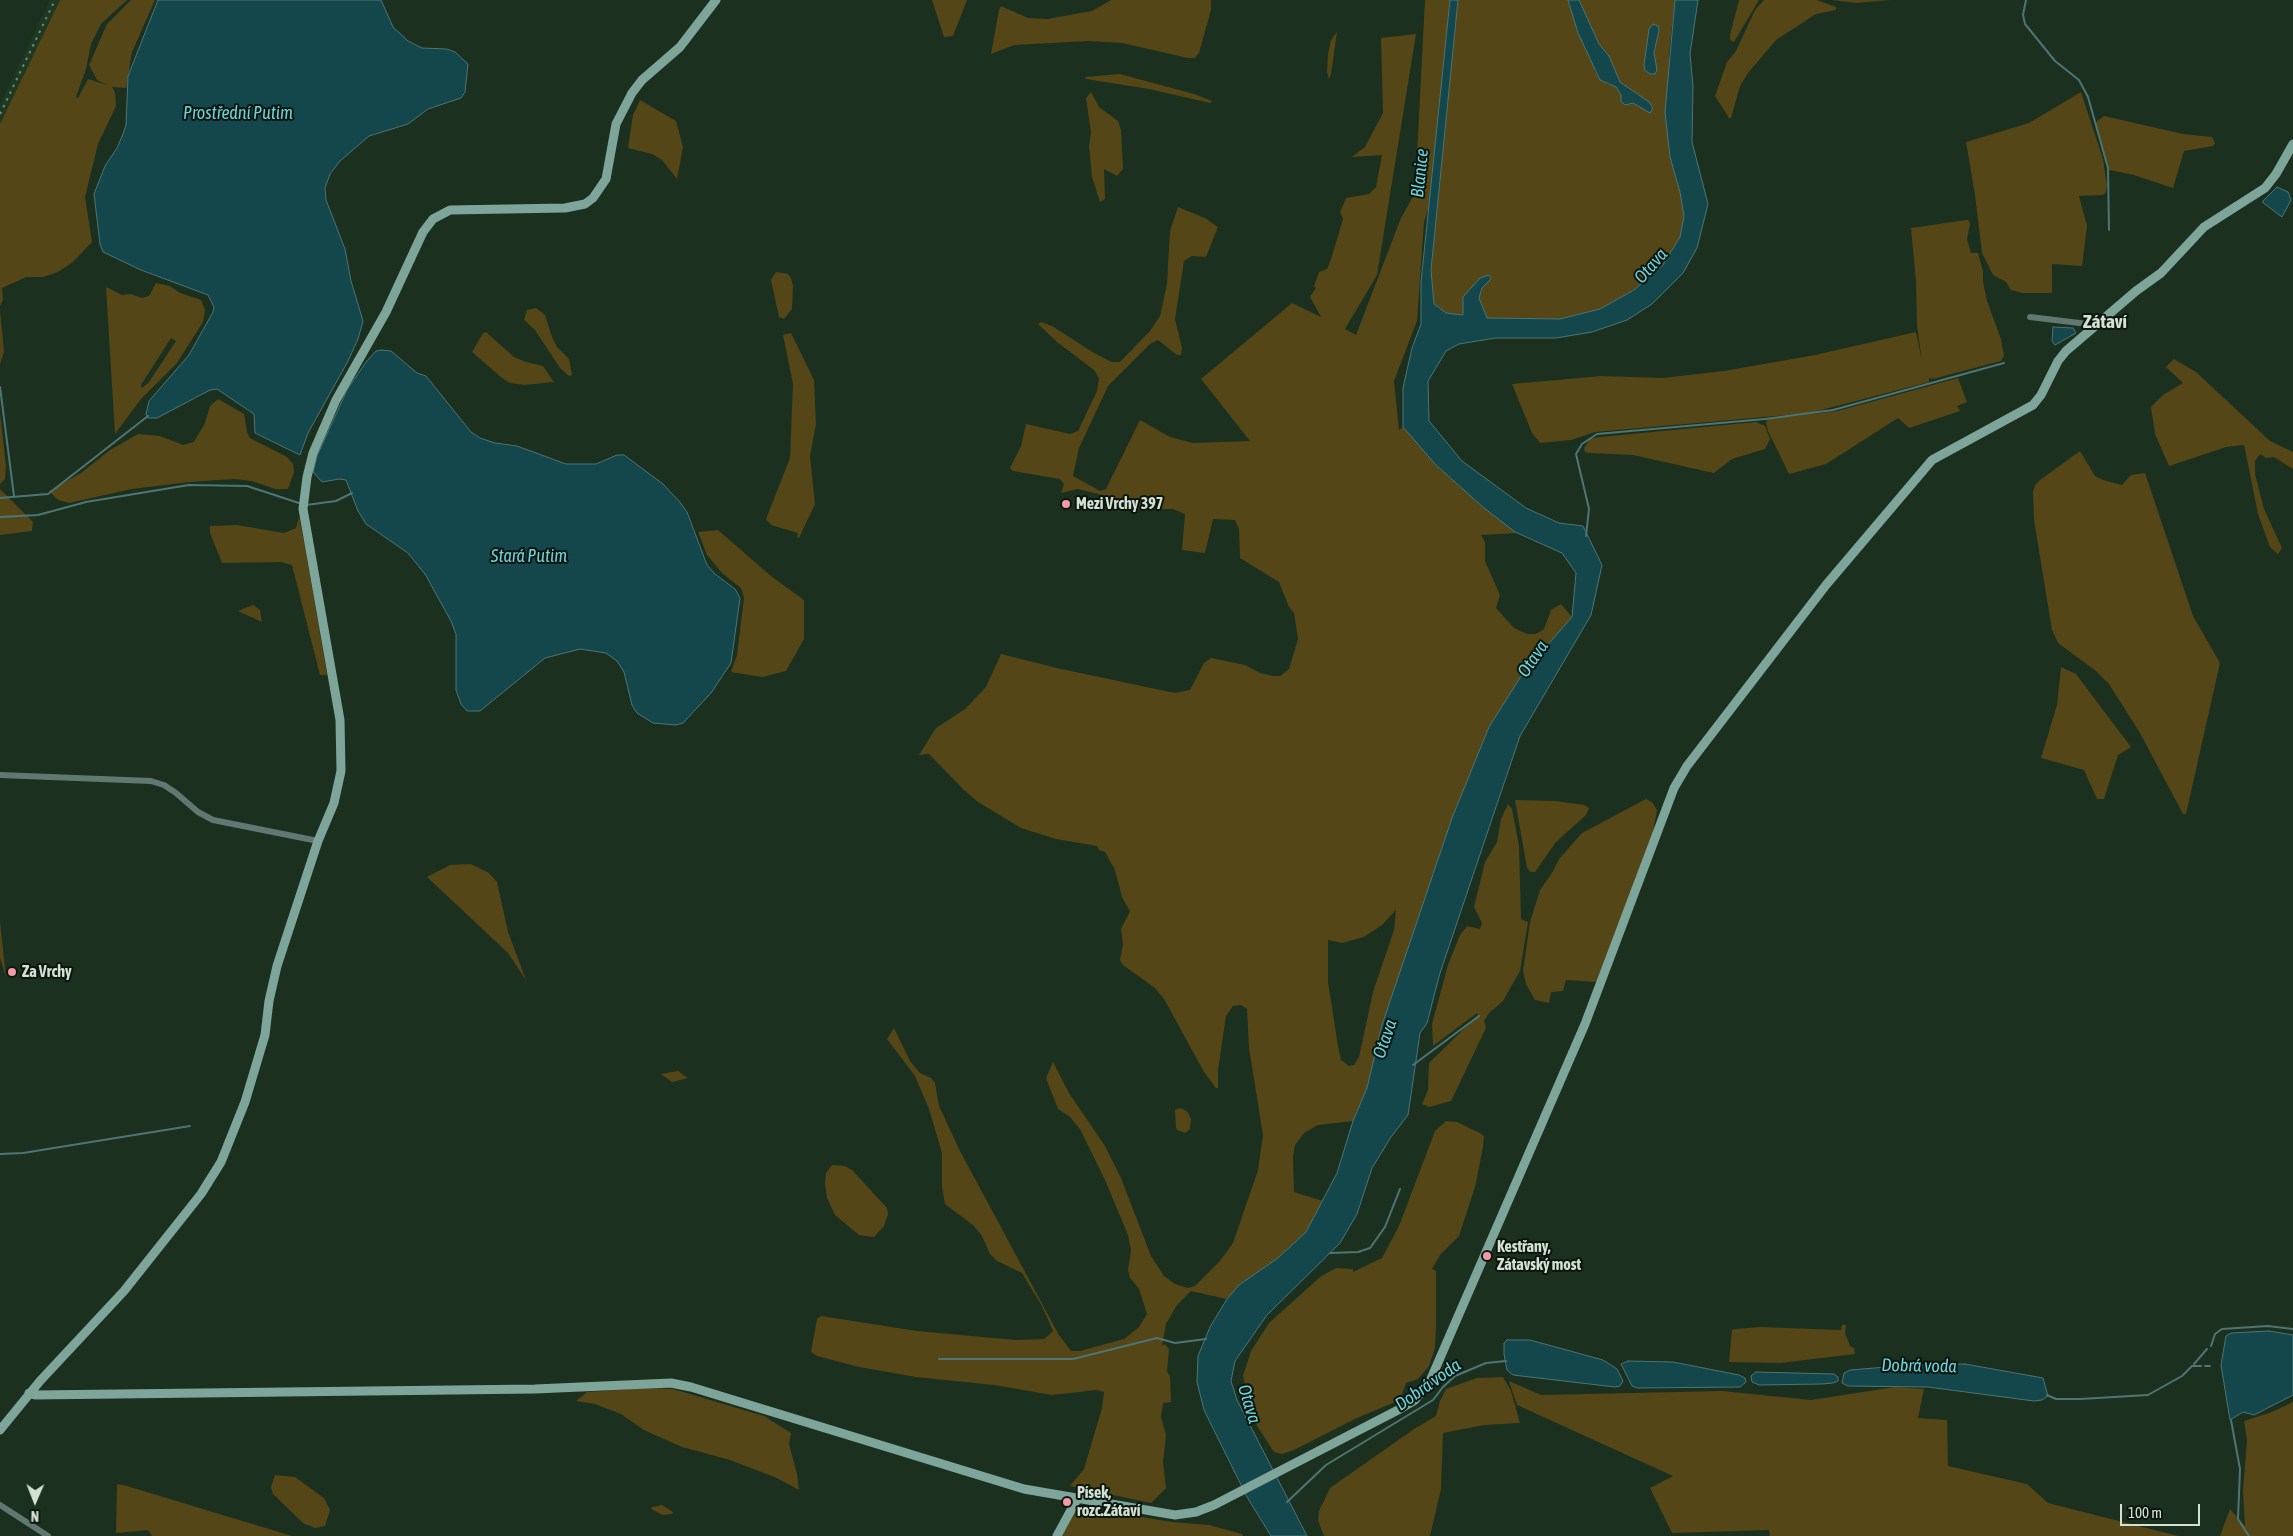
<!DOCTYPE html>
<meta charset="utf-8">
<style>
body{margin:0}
#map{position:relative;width:2293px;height:1536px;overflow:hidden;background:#1b301e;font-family:"Asap Condensed",sans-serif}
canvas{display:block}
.north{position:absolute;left:10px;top:1476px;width:50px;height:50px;-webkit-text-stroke:4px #0c160e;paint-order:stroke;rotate:181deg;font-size:14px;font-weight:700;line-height:20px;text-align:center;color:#d3e1d5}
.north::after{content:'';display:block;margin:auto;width:18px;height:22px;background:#d3e1d5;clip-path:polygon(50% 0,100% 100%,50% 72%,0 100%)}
.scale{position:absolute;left:2120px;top:1504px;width:80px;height:22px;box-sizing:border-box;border:2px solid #d3e1d5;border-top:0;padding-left:6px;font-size:15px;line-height:18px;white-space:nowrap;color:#d3e1d5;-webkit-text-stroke:4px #0c160e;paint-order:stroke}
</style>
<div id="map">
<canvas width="2293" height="1536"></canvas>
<div class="north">N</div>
<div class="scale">100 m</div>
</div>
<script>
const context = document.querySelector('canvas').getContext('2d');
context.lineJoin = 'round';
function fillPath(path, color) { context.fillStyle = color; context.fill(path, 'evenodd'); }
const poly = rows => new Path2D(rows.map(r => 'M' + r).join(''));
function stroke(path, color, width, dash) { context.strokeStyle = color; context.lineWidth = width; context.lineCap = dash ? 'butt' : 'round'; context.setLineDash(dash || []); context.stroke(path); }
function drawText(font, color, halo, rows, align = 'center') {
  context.font = font + ' "Asap Condensed",sans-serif'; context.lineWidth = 4; context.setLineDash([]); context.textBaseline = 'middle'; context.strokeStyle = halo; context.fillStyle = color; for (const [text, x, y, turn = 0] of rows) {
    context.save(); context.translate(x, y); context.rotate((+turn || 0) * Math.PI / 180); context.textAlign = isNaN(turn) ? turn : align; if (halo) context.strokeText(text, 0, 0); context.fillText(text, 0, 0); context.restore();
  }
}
fillPath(poly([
 [50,0,60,0,0,124,0,104]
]), '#1e3922');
fillPath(poly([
 [60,0,127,0,101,24,91,44,86,69,76,97,78,98,88,79,107,85,97,80,89,65,107,24,131,0,155,0,132,52,126,88,112,87,115,92,116,106,98,144,85,197,92,242,73,262,58,272,43,277,26,277,2,288,3,300,0,306,0,124],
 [932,0,967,0,953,36,944,37],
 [1111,0,1211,0,1211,10,1199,53,1195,58,1188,58,1122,43,1088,41,1014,45,991,54,999,10,1001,6,1028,18,1047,19,1092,11],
 [1425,0,1450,0,1430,202,1424,222,1417,321,1394,381,1399,430,1403,427,1435,464,1484,508,1518,533,1481,535,1485,542,1485,561,1500,595,1496,608,1514,628,1527,634,1536,634,1544,629,1551,610,1561,604,1572,617,1523,673,1489,727,1452,818,1382,1025,1367,1088,1353,1121,1318,1125,1304,1133,1295,1145,1293,1157,1294,1192,1323,1201,1306,1232,1278,1258,1239,1285,1227,1299,1191,1291,1177,1305,1166,1324,1162,1346,1165,1344,1169,1349,1167,1371,1170,1377,1171,1402,1163,1403,1161,1417,1166,1435,1163,1462,1166,1488,1151,1503,1070,1486,1084,1469,1102,1408,1104,1392,1097,1390,1052,1395,994,1385,916,1377,859,1367,817,1356,811,1352,817,1319,821,1316,917,1331,1016,1340,1044,1339,1053,1331,1042,1306,1022,1273,997,1261,990,1254,982,1236,973,1225,945,1204,942,1187,942,1153,929,1109,915,1076,887,1039,894,1028,910,1061,920,1073,931,1078,935,1083,939,1106,960,1151,1059,1335,1071,1351,1080,1351,1124,1339,1139,1327,1147,1314,1139,1289,1130,1278,1128,1270,1131,1250,1128,1235,1105,1180,1080,1129,1070,1117,1058,1109,1046,1078,1053,1062,1069,1093,1105,1146,1121,1178,1151,1256,1164,1276,1175,1284,1188,1288,1195,1286,1219,1262,1233,1243,1258,1170,1263,1135,1249,1048,1247,1009,1241,1005,1233,1006,1226,1016,1218,1070,1218,1088,1216,1088,1204,1072,1164,999,1155,988,1123,965,1120,960,1123,944,1121,929,1130,911,1122,897,1115,870,1105,852,1099,850,1097,846,1056,839,1021,828,978,802,964,790,929,754,919,755,936,728,965,709,986,687,1001,654,1061,669,1175,693,1190,690,1204,663,1211,658,1245,665,1260,673,1273,676,1280,676,1289,669,1298,639,1294,613,1289,607,1279,582,1240,558,1239,529,1235,520,1213,519,1205,553,1182,550,1185,514,1173,509,1136,509,1114,498,1078,489,1061,493,1064,484,1060,479,1013,471,1010,468,1021,446,1026,424,1070,434,1078,431,1097,391,1099,378,1094,370,1057,342,1038,324,1041,322,1052,326,1091,351,1111,362,1120,362,1150,331,1160,316,1167,284,1170,231,1178,207,1205,218,1218,227,1206,257,1192,256,1184,261,1175,319,1182,348,1181,355,1177,355,1158,340,1150,344,1108,386,1079,448,1073,476,1100,491,1106,489,1140,420,1170,437,1193,443,1250,441,1201,379,1292,303,1321,317,1310,297,1316,288,1314,286,1319,272,1327,269,1331,259,1343,219,1340,212,1346,198,1369,194,1376,187,1382,155,1352,157,1365,147,1383,113,1381,38,1416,34,1377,275,1345,329,1356,335,1401,218,1415,193],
 [1396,910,1394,930,1373,992,1359,1057,1354,1065,1349,1066,1341,1060,1338,1046,1328,982,1328,940,1342,943,1364,937,1382,925],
 [1458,0,1568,0,1578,33,1593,63,1595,72,1607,84,1616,87,1621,95,1650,113,1649,102,1620,82,1609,56,1599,44,1579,0,1675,0,1669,53,1670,157,1680,192,1684,216,1680,237,1663,265,1634,290,1600,309,1560,319,1487,319,1479,298,1482,288,1491,279,1488,275,1463,315,1446,313,1434,304,1431,270],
 [1649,29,1656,47,1654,53,1657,70,1644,65],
 [1739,0,1759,0,1734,42,1730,40,1730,35],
 [1764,0,1817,0,1836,7,1836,10,1816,14,1776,40,1748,73,1740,86,1731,118,1729,118,1715,96,1727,62,1736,51,1755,10],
 [1831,0,1891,0,1856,3],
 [1337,32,1331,74,1329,79,1327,72,1328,54,1331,40],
 [1120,74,1194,94,1212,101,1210,103,1149,89,1086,79,1085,77],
 [1091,92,1099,107,1118,121,1121,130,1123,169,1117,176,1104,169,1105,199,1100,202,1092,177,1089,146,1091,133,1086,98],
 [2081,92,2103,159,2107,185,2106,192,2103,195,2079,196,2087,226,2082,266,2052,264,2052,293,2023,293,2011,290,2006,282,1993,275,1982,253,1975,195,1966,142,2029,123],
 [640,100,676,121,683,147,677,179,662,160,652,154,628,148,633,115],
 [2104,116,2183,134,2212,137,2215,143,2213,146,2184,151,2173,188,2134,175,2109,170,2096,124,2097,121],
 [1966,220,1969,220,1970,224,1967,239,1971,253,1978,253,1983,271,1983,282,1987,301,2001,339,2004,356,2001,361,1933,379,1929,378,1929,382,1810,413,1595,432,1571,440,1540,443,1532,433,1512,384,1601,376,1663,378,1724,371,1815,355,1916,332,1922,361,1917,326,1916,282,1911,228],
 [776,272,788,274,791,278,793,286,792,309,784,319,779,317,771,280],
 [156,283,170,286,180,293,201,300,205,310,203,322,177,363,141,399,115,434,106,287,122,295,131,294,142,298,149,296],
 [171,338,176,341,149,382,142,388,141,385],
 [536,308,545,315,552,337,557,347,569,359,572,375,569,376,560,368,535,330,524,320,527,310],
 [0,310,4,352,0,364],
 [486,332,514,357,526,362,543,366,554,382,524,385,510,383,502,378,472,352,483,333],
 [791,333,814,380,816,424,810,456,815,504,799,538,797,537,798,533,771,525,766,519,790,458,793,384,783,335],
 [2174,359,2196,372,2270,441,2293,452,2293,469,2274,457,2266,458,2260,454,2255,461,2255,474,2264,509,2282,548,2278,554,2270,547,2258,514,2244,445,2226,447,2169,466,2155,434,2151,407,2163,395,2183,383,2166,367],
 [1958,378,1967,402,1957,406,1960,411,1909,428,1898,418,1826,464,1789,474,1768,431,1766,422,1768,419,1838,411],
 [218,399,244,414,247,432,250,438,287,457,293,464,294,472,288,489,275,489,252,481,234,479,189,482,132,489,69,503,58,500,49,491,81,473,110,450,138,434,160,436,183,445,194,442,205,423,210,406],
 [0,413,6,466,5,479,0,484],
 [1756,422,1765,426,1770,439,1765,449,1732,459,1714,473,1633,455,1589,453,1585,452,1584,448,1590,439,1600,437],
 [2080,451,2095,476,2103,480,2122,485,2131,475,2145,473,2193,616,2220,663,2186,814,2183,814,2140,733,2109,684,2096,671,2058,643,2052,630,2034,520,2033,492,2035,485,2040,480],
 [0,489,33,522,32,531,0,535],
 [299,517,304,542,327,675,320,675,292,565,281,562,222,563,210,533,210,526,237,525,284,533,296,528],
 [718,530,771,576,804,600,804,639,786,671,762,677,731,672,737,655,744,598,741,588,722,573,707,555,698,532],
 [253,605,260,610,262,622,238,611],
 [2061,667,2076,674,2131,747,2118,755,2104,799,2097,799,2084,770,2041,758,2057,705],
 [1646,799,1652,802,1657,810,1653,832,1596,982,1566,980,1563,991,1551,992,1549,1003,1535,1000,1526,984,1523,971,1530,922,1540,890,1552,873,1559,859,1582,833],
 [1515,800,1556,801,1584,805,1589,808,1586,815,1556,842,1535,872,1531,872,1527,868],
 [1508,804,1512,809,1519,846,1521,919,1528,922,1520,971,1503,1001,1489,1013,1484,1021,1486,1028,1451,1101,1429,1107,1422,1104,1428,1090,1429,1063,1478,1015,1477,1013,1433,1046,1432,1024,1448,965,1460,935,1467,926,1480,929,1482,923,1474,907,1485,862,1497,842,1501,819],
 [471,864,489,873,497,882,508,932,526,980,508,953,427,877,450,865],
 [0,922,6,977,0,958],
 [678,1071,688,1078,672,1082,661,1074],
 [1180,1108,1187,1111,1191,1119,1190,1129,1185,1133,1177,1130,1176,1128,1175,1110],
 [1446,1121,1457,1122,1480,1133,1484,1136,1483,1147,1475,1187,1459,1236,1440,1255,1432,1269,1436,1271,1436,1326,1435,1348,1429,1366,1418,1379,1406,1383,1400,1400,1357,1418,1294,1450,1282,1454,1274,1452,1257,1426,1248,1398,1243,1376,1251,1351,1269,1323,1320,1277,1336,1268,1353,1269,1353,1272,1382,1258,1399,1226,1435,1131],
 [832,1165,845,1166,852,1170,887,1208,888,1214,884,1226,874,1237,859,1235,835,1215,827,1198,825,1183,826,1173],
 [1842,1325,1846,1325,1845,1333,1850,1346,1854,1348,1855,1354,1780,1363,1729,1362,1732,1330,1736,1329,1760,1327,1841,1330],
 [1503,1377,1511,1391,1520,1423,1484,1425,1443,1433,1441,1489,1430,1536,1324,1536,1318,1521,1319,1511,1330,1488,1414,1429,1436,1416,1440,1401,1446,1389,1477,1378],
 [1509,1381,1541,1395,1722,1391,1811,1400,1895,1387,1924,1389,1918,1418,1947,1420,1948,1466,2027,1484,2048,1503,2178,1536,1770,1536,1769,1530,1672,1533,1650,1488,1673,1476,1517,1405],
 [647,1388,673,1389,764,1416,791,1433,789,1444,797,1474,799,1490,777,1478,730,1460,682,1447,644,1430,621,1414,595,1404,576,1401,587,1392],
 [2293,1402,2293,1536,2220,1536,2230,1509,2245,1526,2243,1490,2247,1440,2244,1421,2272,1412],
 [275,1475,295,1477,324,1498,330,1510,325,1526,315,1528,303,1523,273,1494,271,1487],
 [117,1484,127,1486,292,1536,152,1536,148,1530,116,1533],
 [662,1505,673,1512,672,1514,663,1515,651,1509,652,1507],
 [1078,1507,1172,1522,1209,1525,1242,1534,1243,1536,1062,1536]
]), '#544617');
const water = poly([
 [158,0,381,0,393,27,408,41,422,48,447,49,455,52,468,64,465,92,461,98,428,109,408,124,369,136,340,161,330,174,325,188,326,200,345,249,351,281,363,321,358,339,348,361,308,433,300,455,255,433,254,414,217,389,210,390,157,418,148,418,146,414,149,401,189,355,213,312,214,307,208,295,141,270,103,252,100,244,94,194,105,166,117,148,123,134,126,125,128,76,158,0],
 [1450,0,1458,0,1431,270,1434,304,1446,313,1463,315,1463,297,1480,278,1489,275,1491,279,1482,288,1479,298,1487,318,1560,319,1600,309,1634,290,1663,265,1680,237,1684,216,1680,192,1670,157,1665,112,1675,0,1698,0,1690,54,1693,86,1692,142,1708,204,1697,248,1683,273,1652,304,1627,320,1592,332,1556,338,1496,338,1459,344,1446,351,1428,381,1429,421,1462,461,1526,508,1559,523,1583,526,1602,565,1591,615,1520,736,1440,973,1427,1023,1420,1033,1408,1115,1391,1137,1372,1168,1357,1214,1340,1243,1267,1315,1235,1361,1231,1381,1237,1400,1307,1536,1271,1536,1247,1497,1204,1410,1197,1382,1198,1356,1210,1327,1227,1299,1239,1285,1278,1258,1306,1232,1337,1173,1353,1121,1367,1088,1382,1025,1452,818,1489,727,1523,673,1572,617,1576,573,1562,553,1515,532,1484,508,1435,464,1403,427,1403,388,1412,348,1421,324,1421,282,1450,0],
 [1568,0,1579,0,1599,44,1609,56,1620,82,1649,102,1653,108,1650,113,1633,103,1625,105,1621,101,1621,95,1616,87,1600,80,1578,33,1568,0],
 [1653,24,1658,26,1659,30,1654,53,1657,70,1655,74,1650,74,1645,70,1644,65,1649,29,1653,24],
 [2277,187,2288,192,2291,200,2282,217,2262,202,2277,187],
 [2053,327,2073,328,2076,333,2055,345,2052,341,2053,327],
 [382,350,391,351,417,373,426,376,471,432,480,438,495,443,517,446,566,464,596,464,617,455,624,455,663,484,679,501,687,512,707,565,715,574,735,589,740,598,731,663,711,693,683,723,676,725,653,723,637,713,632,705,624,672,617,661,606,653,580,649,545,658,480,711,467,711,461,704,456,690,456,634,451,621,425,574,408,553,366,524,358,511,346,480,339,479,322,482,313,472,317,456,347,390,366,362,376,351,382,350],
 [2269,1331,2293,1335,2293,1395,2254,1415,2243,1412,2230,1420,2221,1365,2226,1336,2231,1333,2269,1331],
 [1507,1340,1530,1340,1603,1360,1617,1369,1623,1381,1620,1386,1615,1387,1513,1375,1507,1370,1504,1354,1504,1343,1507,1340],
 [1628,1361,1673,1362,1739,1375,1745,1378,1746,1382,1740,1387,1637,1388,1632,1386,1621,1364,1628,1361],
 [1965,1364,2043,1378,2048,1396,2042,1400,2034,1401,1928,1387,1848,1386,1842,1383,1844,1373,1850,1370,1911,1365,1965,1364],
 [1756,1372,1834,1374,1838,1377,1838,1381,1833,1383,1822,1384,1759,1385,1752,1382,1751,1376,1756,1372]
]);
fillPath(water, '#14474c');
stroke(water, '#4d7575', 1);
stroke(poly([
 [2026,0,2023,15,2025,24,2055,61,2079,80,2088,97,2108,168,2109,230],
 [0,387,14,496],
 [0,498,48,494,148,416],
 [306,505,336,501,352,493],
 [0,517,38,515,86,502,189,485,247,486,302,504],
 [1586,536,1589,509,1576,454,1582,444,1597,434,1765,419,1833,410,2004,363],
 [1413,1065,1479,1016],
 [0,1154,23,1153,190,1126],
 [1330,1253,1358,1252,1370,1248,1385,1227,1400,1189],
 [2211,1346,2215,1334,2222,1329,2268,1326,2293,1329],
 [939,1359,1073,1359,1157,1338,1175,1343,1206,1339],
 [2194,1364,2207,1349],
 [2205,1366,2210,1366],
 [2047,1395,2056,1399,2080,1399,2148,1395,2182,1376,2192,1366,2201,1366],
 [2231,1420,2240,1469,2238,1519,2249,1536],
 [1287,1502,1326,1465,1433,1400,1443,1387,1455,1376,1486,1363,1506,1361]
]), '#4d7575', 2);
stroke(poly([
 [2030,317,2096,325],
 [0,775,151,781,164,785,176,793,198,812,213,820,318,841],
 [0,1505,48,1536]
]), '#607871', 6);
stroke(poly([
 [29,1393,35,1395,535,1389,671,1383,691,1387,1024,1489,1175,1515,1196,1512,1214,1505,1398,1410,1415,1400,1430,1381,1585,1024,1674,788,1687,766,1826,585,1932,460,2033,405,2041,395,2058,361,2066,351,2136,291,2161,273,2204,227,2265,188,2276,174,2293,144],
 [0,1430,40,1381,124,1291,201,1194,221,1162,245,1102,265,1035,269,1001,277,966,318,841,334,803,341,771,340,720,303,509,307,477,313,453,336,400,386,312,423,232,433,219,450,210,565,208,585,204,593,198,606,179,616,124,632,93,642,80,680,47,716,0],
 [1057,1536,1077,1499]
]), '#7ea59a', 9);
stroke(poly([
 [0,114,55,0]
]), '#738575', 2, [2.5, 5]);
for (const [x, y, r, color] of [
 [1066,504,5,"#f39aa8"],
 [12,972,5,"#f39aa8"],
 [1487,1256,5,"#f39aa8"],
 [1067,1502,5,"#f39aa8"]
]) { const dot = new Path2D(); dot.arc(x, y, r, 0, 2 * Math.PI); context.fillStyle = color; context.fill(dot); stroke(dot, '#0c160e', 2); }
drawText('bold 16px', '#d3e1d5', '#0c160e', [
 ["Mezi Vrchy 397",1076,504],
 ["Za Vrchy",22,972],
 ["Kestřany,",1497,1247],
 ["Zátavský most",1497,1265],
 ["Písek,",1077,1493],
 ["rozc.Zátaví",1077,1511]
], 'left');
drawText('italic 18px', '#6bd3dd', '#0c160e', [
 ["Prostřední Putim",238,113],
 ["Blanice",1420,173,-84],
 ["Otava",1651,266,-49],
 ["Stará Putim",529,556],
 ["Otava",1533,659,-56],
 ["Otava",1385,1039,-71],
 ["Dobrá voda",1919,1366,1],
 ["Dobrá voda",1428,1385,-35],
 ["Otava",1249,1404,73]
]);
drawText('bold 19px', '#d3e1d5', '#0c160e', [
 ["Zátaví",2105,322]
]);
</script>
